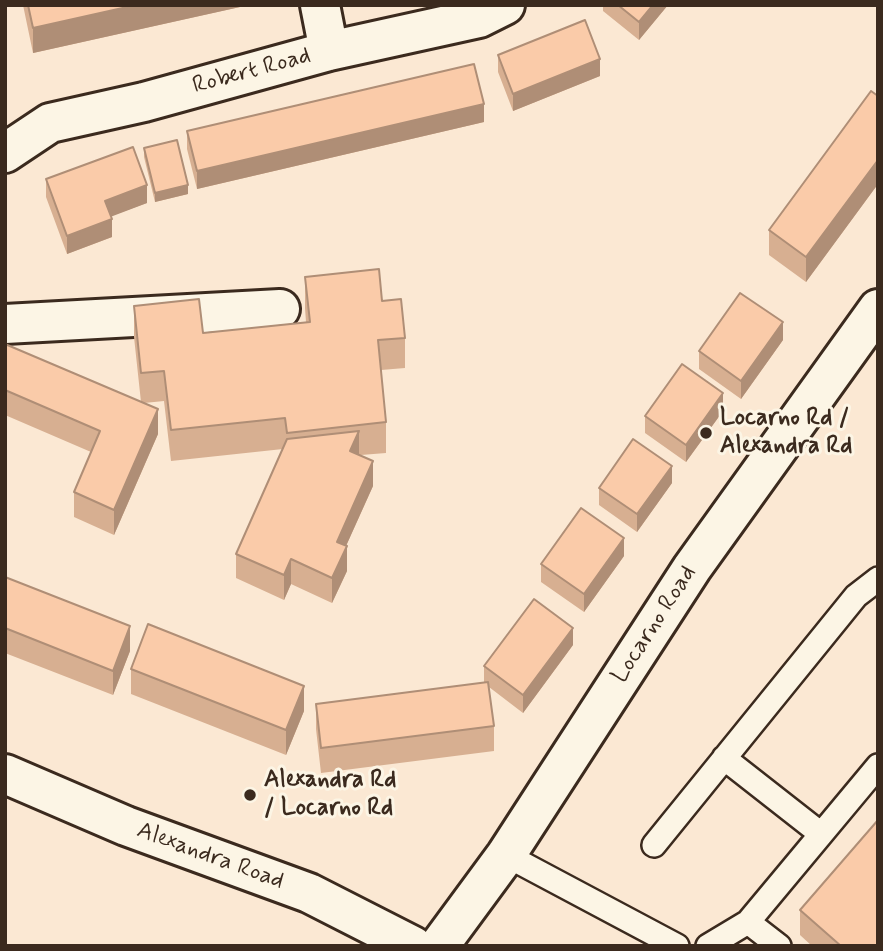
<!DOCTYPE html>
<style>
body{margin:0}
#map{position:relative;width:883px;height:951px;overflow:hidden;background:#fbe8d3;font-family:Mynerve,sans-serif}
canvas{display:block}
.frame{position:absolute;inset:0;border:7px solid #3b2a1e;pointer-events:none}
</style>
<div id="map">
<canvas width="883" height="951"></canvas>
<div class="frame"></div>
</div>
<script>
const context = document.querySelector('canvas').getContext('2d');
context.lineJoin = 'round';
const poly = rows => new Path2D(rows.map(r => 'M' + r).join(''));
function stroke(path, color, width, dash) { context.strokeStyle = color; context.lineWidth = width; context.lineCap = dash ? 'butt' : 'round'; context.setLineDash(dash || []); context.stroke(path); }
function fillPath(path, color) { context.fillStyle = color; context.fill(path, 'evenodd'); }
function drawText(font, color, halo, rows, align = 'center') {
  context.font = font + ' Mynerve,sans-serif'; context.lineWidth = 6; context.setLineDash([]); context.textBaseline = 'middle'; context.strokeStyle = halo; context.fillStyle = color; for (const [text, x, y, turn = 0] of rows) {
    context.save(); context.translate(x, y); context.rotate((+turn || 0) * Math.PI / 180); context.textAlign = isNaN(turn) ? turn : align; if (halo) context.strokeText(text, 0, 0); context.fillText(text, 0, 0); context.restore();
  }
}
const lane = poly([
 [724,758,821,834],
 [654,845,856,596,878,579],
 [506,855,677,946],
 [748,922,779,946],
 [708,946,748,922,878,766]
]);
const street = poly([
 [320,5,329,51],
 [5,153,50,123,144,102,329,51,479,18,505,5],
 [5,324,280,309],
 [5,774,126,826,309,893,413,946]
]);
const secondary = poly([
 [439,946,506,855,692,568,878,309]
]);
stroke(lane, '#3b2a1e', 28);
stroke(street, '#3b2a1e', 44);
stroke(secondary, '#3b2a1e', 44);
stroke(lane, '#fcf5e5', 23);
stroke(street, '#fcf5e5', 38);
stroke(secondary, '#fcf5e5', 38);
fillPath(poly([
 [23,5,249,5,33,53],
 [603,5,668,5,639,40,603,11],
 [498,55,600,76,513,111,498,72],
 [878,96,878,184,806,282,769,255,769,230],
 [484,122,197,189,187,149,187,131],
 [144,148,188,194,155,202,144,157],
 [46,179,147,203,111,216,112,237,67,254,46,197],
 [305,277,382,301,405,338,405,368,381,370,386,422,386,453,361,455,373,486,346,546,347,571,332,603,291,584,284,600,236,578,236,554,283,449,171,461,164,401,144,403,158,434,114,535,74,517,74,492,91,452,5,415,5,344,141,402,134,337,134,306,203,333,306,322,305,308],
 [783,340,741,399,699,369,699,351],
 [723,411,686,462,645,433,645,416],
 [672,483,637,532,599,505,599,488],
 [624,556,584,612,541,582,541,564],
 [5,577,130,651,113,695,5,653],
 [573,645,523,713,489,687,494,726,494,751,321,773,316,729,316,704,484,683,484,666],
 [131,669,304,711,286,755,131,694],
 [800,910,878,946,812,946,800,935]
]), '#d7af91');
fillPath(poly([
 [136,5,249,5,33,53,33,28],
 [653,5,668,5,639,40,639,22],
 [600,59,600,76,513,111,513,94],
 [484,104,484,122,197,189,197,171],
 [878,160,878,184,806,282,806,257],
 [147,185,147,203,105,219,105,201],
 [188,185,188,194,155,202,155,193],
 [112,219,112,237,67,254,67,236],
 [783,322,783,340,741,399,741,381],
 [723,393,723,411,686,462,686,445],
 [158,409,158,434,114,535,114,510],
 [359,431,359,456,350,451],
 [373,461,373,486,337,566,337,542],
 [672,466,672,483,637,532,637,514],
 [624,538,624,556,584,612,584,594],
 [347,546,347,571,332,603,332,578],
 [291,559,291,584,284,600,284,575],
 [130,626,130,651,113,695,113,671],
 [573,628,573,645,523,713,523,695],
 [304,686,304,711,286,755,286,730]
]), '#af8e76');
const building = poly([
 [28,5,136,5,33,28,28,5],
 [618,5,653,5,639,22,618,5],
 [585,20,600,59,513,94,498,55,585,20],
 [474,64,484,104,197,171,187,131,474,64],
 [871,91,878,96,878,160,806,257,769,230,871,91],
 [177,140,188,185,155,193,144,148,177,140],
 [133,147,147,185,105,201,112,219,67,236,46,179,133,147],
 [379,269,382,301,401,299,405,338,378,340,386,422,287,433,285,418,171,430,164,371,141,373,134,306,199,299,203,333,310,322,305,277,379,269],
 [740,293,783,322,741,381,699,351,740,293],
 [5,344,158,409,114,510,74,492,100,431,5,390,5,344],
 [682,364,723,393,686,445,645,416,682,364],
 [359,431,350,451,373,461,337,542,347,546,332,578,291,559,284,575,236,554,287,439,359,431],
 [633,439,672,466,637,514,599,488,633,439],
 [581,508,624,538,584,594,541,564,581,508],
 [5,577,130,626,113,671,5,628,5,577],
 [534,599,573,628,523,695,484,666,534,599],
 [148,624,304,686,286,730,131,669,148,624],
 [488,682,494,726,321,748,316,704,488,682],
 [878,820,878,946,841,946,800,910,878,820]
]);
fillPath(building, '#facba9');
stroke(building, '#af8e76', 2);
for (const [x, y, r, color] of [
 [706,433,7,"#3b2a1e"],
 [250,795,7,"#3b2a1e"]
]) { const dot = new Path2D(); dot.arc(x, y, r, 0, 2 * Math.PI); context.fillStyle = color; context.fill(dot); stroke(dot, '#fcf5e5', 2.5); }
drawText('24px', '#3b2a1e', '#fcf5e5', [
 ["Robert Road",252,72,-15],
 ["Locarno Road",655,625,-57],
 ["Alexandra Road",210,857,20]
]);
drawText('bold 24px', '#3b2a1e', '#fcf5e5', [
 ["Locarno Rd /",720,419],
 ["Alexandra Rd",720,447],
 ["Alexandra Rd",264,781],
 ["/ Locarno Rd",264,809]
], 'left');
</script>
